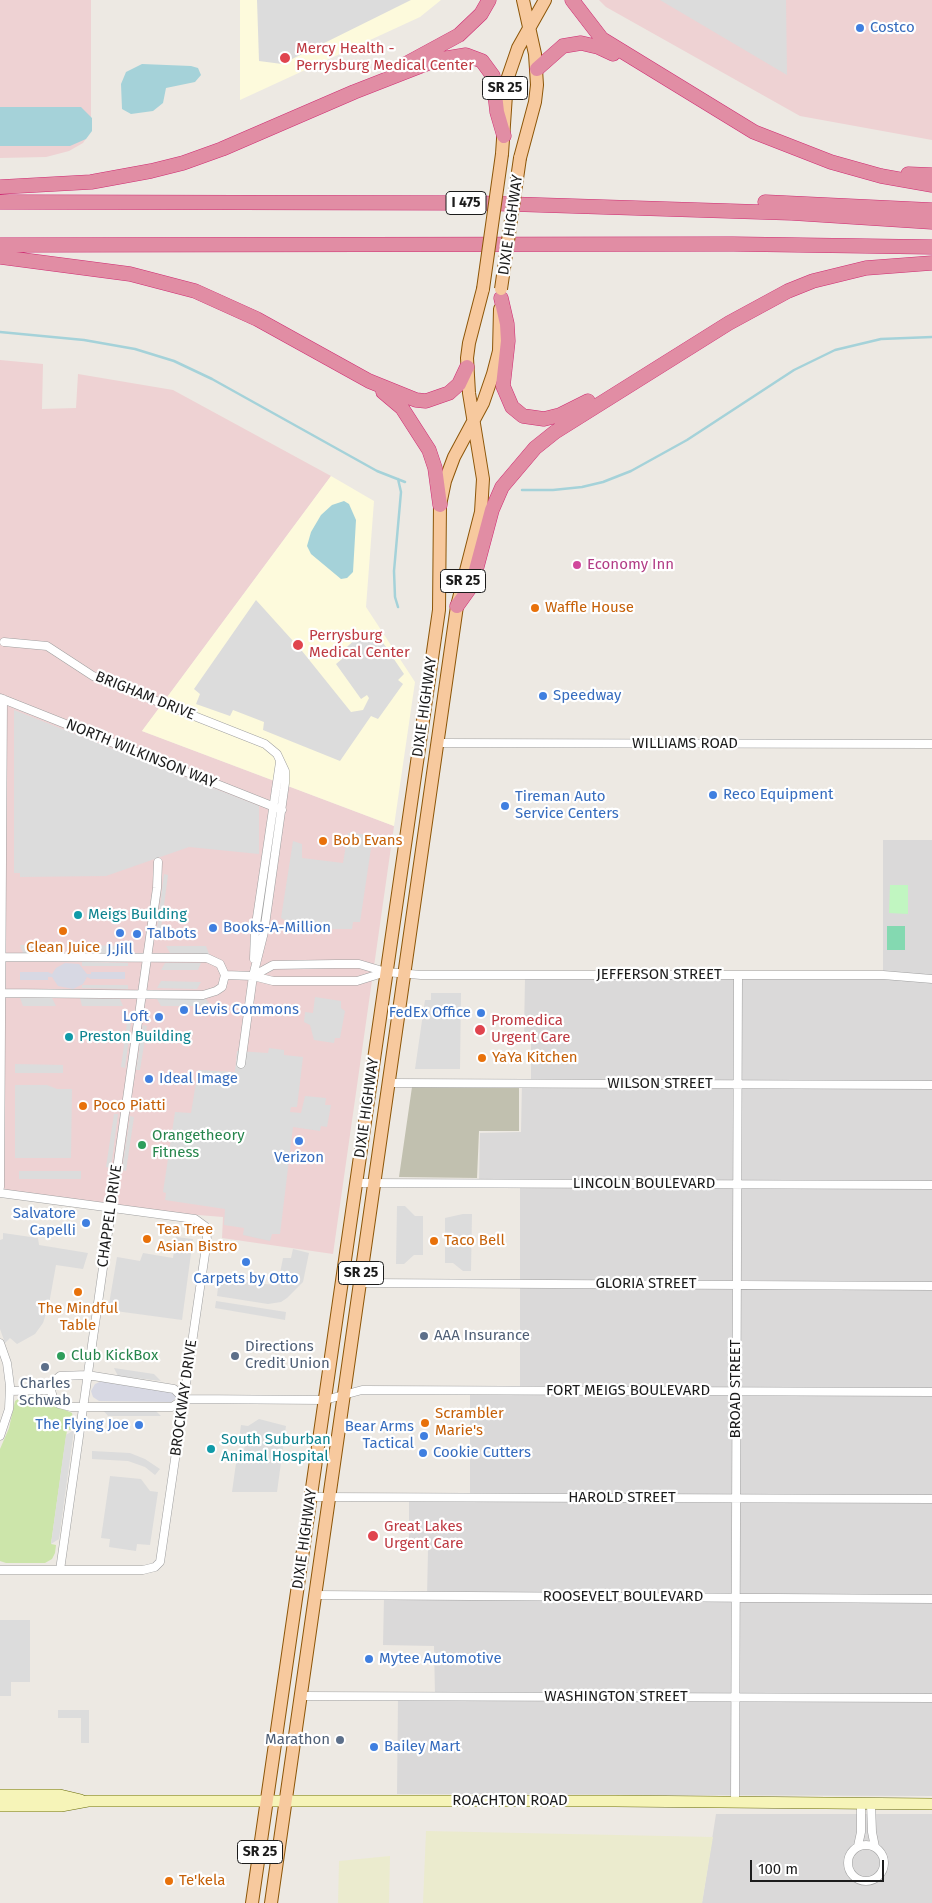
<!DOCTYPE html>
<style>
body{margin:0}
#map{position:relative;width:932px;height:1903px;overflow:hidden;background:#ede9e3;font-family:"Fira Sans",sans-serif}
canvas{display:block}
.scale{position:absolute;left:750px;top:1860px;width:134px;height:22px;box-sizing:border-box;border:2px solid #1c1c1c;border-top:0;padding-left:6px;font-size:15px;line-height:18px;white-space:nowrap;color:#1c1c1c;-webkit-text-stroke:4px #fff;paint-order:stroke}
</style>
<div id="map">
<canvas width="932" height="1903"></canvas>
<div class="scale">100 m</div>
</div>
<script>
const context = document.querySelector('canvas').getContext('2d');
context.lineJoin = 'round';
function fillPath(path, color) { context.fillStyle = color; context.fill(path, 'evenodd'); }
const poly = rows => new Path2D(rows.map(r => 'M' + r).join(''));
function stroke(path, color, width, dash) { context.strokeStyle = color; context.lineWidth = width; context.lineCap = dash ? 'butt' : 'round'; context.setLineDash(dash || []); context.stroke(path); }
function drawText(font, color, halo, rows, align = 'center') {
  context.font = font + ' "Fira Sans",sans-serif'; context.lineWidth = 4.5; context.setLineDash([]); context.textBaseline = 'middle'; context.strokeStyle = halo; context.fillStyle = color; for (const [text, x, y, turn = 0] of rows) {
    context.save(); context.translate(x, y); context.rotate((+turn || 0) * Math.PI / 180); context.textAlign = isNaN(turn) ? turn : align; if (halo) context.strokeText(text, 0, 0); context.fillText(text, 0, 0); context.restore();
  }
}
fillPath(poly([
 [883,840,932,840,932,1796,397,1794,398,1696,435,1695,434,1646,383,1645,384,1597,427,1597,428,1550,409,1550,409,1498,470,1497,470,1391,520,1391,520,1184,479,1184,480,1133,521,1132,522,1083,531,1082,531,1034,524,1033,525,978,883,975],
 [716,1814,932,1814,932,1903,702,1903]
]), '#dad9d9');
fillPath(poly([
 [0,0,91,0,91,131,83,143,69,151,46,157,0,158],
 [599,0,932,0,932,140,800,116,606,7],
 [0,360,43,364,42,409,76,408,78,374,173,390,331,476,142,731,394,826,333,1254,222,1238,223,1217,111,1208,0,1193]
]), '#eed2d3');
fillPath(poly([
 [240,0,441,0,420,17,240,100],
 [331,476,374,501,366,607,415,682,394,826,142,731]
]), '#fdfadc');
fillPath(poly([
 [412,1087,519,1088,519,1131,479,1131,477,1178,399,1177]
]), '#c1c0af');
fillPath(poly([
 [426,1831,713,1837,702,1903,423,1903],
 [390,1856,389,1903,338,1903,339,1861]
]), '#ebebce');
fillPath(poly([
 [24,1395,46,1396,54,1405,72,1413,74,1423,73,1430,67,1430,51,1544,56,1545,55,1553,52,1559,45,1563,6,1563,0,1561,0,1449,9,1428,15,1401]
]), '#cce5aa');
fillPath(poly([
 [890,885,908,885,908,914,889,913]
]), '#c1f6c1');
fillPath(poly([
 [887,926,905,926,905,950,887,950]
]), '#84d9b1');
fillPath(poly([
 [257,0,411,0,282,64,259,61],
 [660,0,786,0,787,75],
 [256,600,302,651,351,712,363,710,369,698,367,695,361,699,336,664,342,659,338,655,359,636,363,640,375,631,404,674,398,680,403,684,378,719,371,716,340,761,263,730,264,722,233,710,230,716,196,704,200,694,194,689],
 [14,710,259,806,259,854,189,847,106,876,20,877,20,873,14,873],
 [348,833,373,835,360,922,353,922,352,929,302,929,302,922,299,921,297,929,286,928,286,921,281,918,293,841,302,844,302,858,343,863],
 [164,874,168,875,161,928,157,928],
 [20,945,57,945,60,953,23,953],
 [84,945,124,946,127,953,87,953],
 [166,946,206,946,209,954,170,953],
 [82,962,128,963,128,966,82,966],
 [165,963,201,963,198,970,161,970],
 [161,981,201,982,197,989,157,988],
 [82,985,128,985,128,989,82,988],
 [431,993,461,993,460,1069,415,1069,425,1000,431,1000],
 [315,997,341,1001,341,1008,345,1011,340,1038,335,1038,334,1043,314,1040,310,1025,304,1022,305,1012,313,1013],
 [20,998,52,998,56,1006,23,1006],
 [80,998,120,999,123,1006,82,1006],
 [157,999,206,999,211,1006,161,1006],
 [127,1023,131,1023,125,1068,121,1067],
 [143,1025,147,1026,140,1070,136,1070],
 [269,1048,284,1050,284,1055,303,1057,297,1107,291,1107,290,1112,301,1113,305,1096,326,1098,325,1105,331,1105,327,1127,321,1126,320,1131,293,1127,280,1234,272,1234,270,1241,243,1235,244,1228,224,1225,225,1209,165,1200,166,1193,163,1192,175,1112,191,1113,198,1070,235,1072,237,1051,268,1053],
 [15,1064,63,1065,63,1073,15,1073],
 [15,1085,47,1085,57,1089,72,1089,71,1158,15,1158],
 [114,1114,118,1114,111,1168,106,1167],
 [130,1116,134,1117,126,1171,122,1170],
 [19,1171,81,1171,81,1179,19,1179],
 [397,1206,405,1206,415,1216,423,1216,423,1255,414,1255,404,1264,396,1264],
 [463,1214,472,1214,471,1271,463,1271,453,1263,445,1263,445,1218],
 [3,1233,38,1238,39,1245,88,1253,83,1269,56,1265,49,1304,43,1323,35,1334,17,1344,10,1338,5,1343,0,1329,0,1240,3,1239],
 [176,1237,193,1239,182,1320,108,1310,117,1257,140,1261,143,1253,173,1258],
 [293,1249,309,1253,303,1282,287,1298,281,1302,268,1304,217,1296,219,1279,275,1285,274,1278,280,1273,283,1258,291,1258],
 [216,1301,286,1312,285,1320,215,1308],
 [114,1368,154,1374,161,1381,118,1376],
 [102,1409,154,1409,161,1416,108,1416],
 [259,1419,286,1426,277,1492,232,1492,238,1449,244,1450,246,1441,239,1440,241,1425,248,1426],
 [74,1430,59,1539,51,1544,66,1435],
 [92,1451,130,1453,145,1459,160,1469,155,1475,145,1467,128,1461,92,1459],
 [110,1476,141,1479,150,1491,158,1492,150,1545,137,1544,136,1551,109,1547,110,1539,101,1538],
 [0,1620,30,1620,30,1682,11,1682,11,1696,0,1696],
 [58,1710,89,1710,89,1743,81,1743,81,1718,58,1718]
]), '#dcdcdc');
fillPath(poly([
 [65,963,79,964,87,974,91,974,91,972,125,972,125,979,91,979,87,977,83,984,73,989,58,986,52,977,48,977,48,980,20,980,20,972,48,972,52,974,56,968],
 [102,1381,172,1391,178,1397,171,1402,99,1401,93,1397,91,1391,95,1384]
]), '#d7d8e3');
fillPath(poly([
 [142,64,191,66,198,68,201,75,195,82,166,88,163,103,153,111,131,114,122,109,121,84,126,72],
 [0,107,81,107,92,118,92,131,86,139,70,146,0,146],
 [344,501,349,504,356,520,353,572,347,578,341,579,311,554,307,546,311,532,321,515,332,505]
]), '#a5d2d9');
stroke(poly([
 [0,332,84,340,135,349,174,361,212,379,377,471,405,482],
 [522,490,553,490,582,487,603,482,631,471,687,440,794,370,835,350,881,339,932,337],
 [398,607,395,597,394,571,401,492,398,479]
]), '#a5d2d9', 2.5);
const street = poly([
 [4,642,47,646,93,676,265,744,277,754,285,771,285,783,264,932,253,976,241,1064],
 [0,698,282,810],
 [437,743,932,744],
 [0,957,207,958,220,964,225,975,222,987,216,991,203,995,0,993],
 [254,959,255,931,280,762],
 [225,975,253,976,273,981,357,981,386,972],
 [253,976,273,965,336,964,359,964,386,972,421,975,883,975,932,979],
 [388,1083,932,1085],
 [357,1183,932,1185],
 [0,1187,3,699],
 [0,1193,195,1219,206,1227,207,1240,160,1562,155,1567,143,1570,0,1570],
 [360,1283,932,1286],
 [0,1343,7,1363,10,1386,9,1409,0,1436],
 [10,1391,51,1390],
 [184,1399,174,1389,87,1375,60,1376,54,1381,51,1390,53,1398,59,1404,71,1407,172,1407,184,1399,325,1400,362,1390,932,1392],
 [311,1497,932,1499],
 [60,1570,157,888,158,862],
 [315,1595,932,1599],
 [300,1696,932,1698],
 [735,1802,738,975],
 [871,1804,872,1832,875,1847],
 '848 1863a18 18 0 1 1 36 0a18 18 0 1 1-36 0Z',
 [858,1846,861,1832,861,1804]
]);
const secondary = poly([
 [0,1795,60,1795,81,1800],
 [0,1806,61,1806,88,1801,615,1801,932,1804]
]);
const primary = poly([
 [502,154,507,80,518,48,545,0],
 [520,158,535,102,537,85,535,54,523,0],
 [252,1903,439,610,440,505,445,481,454,457,483,403,493,374,499,351,500,309],
 [271,1903,457,606,481,512,483,479,469,393,467,358,469,343,483,289]
]);
const highway = poly([
 [572,0,602,39,754,132,831,162,881,176,932,185],
 [400,67,459,35,481,14,489,0],
 [537,69,563,46,581,43,598,47,613,54],
 [908,174,932,175],
 [0,187,91,182,151,171,183,163,222,149,354,92,436,60,466,55,482,61,493,76,497,112,504,136],
 [0,202,478,203,792,213,932,222],
 [765,202,932,210],
 [0,245,733,244,932,247],
 [0,257,130,274,195,291,257,319,369,381,416,400,426,401,449,393,459,384,467,367],
 [501,298,507,324,508,341,503,386,512,407,523,416,544,419,560,415,588,401],
 [383,392,402,408,429,450,435,468,440,505],
 [457,606,472,585,492,510,502,487,535,448,555,432,729,323,788,291,813,281,866,268,932,263]
]);
stroke(street, '#a0a0a0', 9);
stroke(secondary, '#6a6d0a', 12);
stroke(primary, '#8d5608', 14);
stroke(highway, '#ce2c72', 15);
stroke(street, '#fff', 8);
stroke(secondary, '#f6f4b8', 11);
stroke(primary, '#f7c99e', 12);
stroke(highway, '#e18da4', 14);
const primaryBridge = poly([
 [483,289,502,154],
 [501,289,520,158]
]);
stroke(primaryBridge, '#8d5608', 14, []);
stroke(primaryBridge, '#f7c99e', 12);
for (const [x, y, r, color] of [
 [860,28,5,"#3f7fe0"],
 [285,58,6,"#e0444e"],
 [577,565,5,"#d1479c"],
 [535,608,5,"#e8710a"],
 [298,645,6,"#e0444e"],
 [543,696,5,"#3f7fe0"],
 [713,795,5,"#3f7fe0"],
 [505,806,5,"#3f7fe0"],
 [323,841,5,"#e8710a"],
 [78,915,5,"#0f9aa8"],
 [213,928,5,"#3f7fe0"],
 [63,931,5,"#e8710a"],
 [120,933,5,"#3f7fe0"],
 [137,934,5,"#3f7fe0"],
 [184,1010,5,"#3f7fe0"],
 [481,1013,5,"#3f7fe0"],
 [159,1017,5,"#3f7fe0"],
 [480,1030,6,"#e0444e"],
 [69,1037,5,"#0f9aa8"],
 [482,1058,5,"#e8710a"],
 [149,1079,5,"#3f7fe0"],
 [83,1106,5,"#e8710a"],
 [299,1141,5,"#3f7fe0"],
 [142,1145,5,"#2e9e5b"],
 [86,1223,5,"#3f7fe0"],
 [147,1239,5,"#e8710a"],
 [434,1241,5,"#e8710a"],
 [246,1262,5,"#3f7fe0"],
 [78,1292,5,"#e8710a"],
 [424,1336,5,"#5c6f8a"],
 [61,1356,5,"#2e9e5b"],
 [235,1356,5,"#5c6f8a"],
 [45,1367,5,"#5c6f8a"],
 [425,1423,5,"#e8710a"],
 [139,1425,5,"#3f7fe0"],
 [424,1436,5,"#3f7fe0"],
 [211,1449,5,"#0f9aa8"],
 [423,1453,5,"#3f7fe0"],
 [373,1536,6,"#e0444e"],
 [369,1659,5,"#3f7fe0"],
 [340,1740,5,"#5c6f8a"],
 [374,1747,5,"#3f7fe0"],
 [169,1881,5,"#e8710a"]
]) { const dot = new Path2D(); dot.arc(x, y, r, 0, 2 * Math.PI); context.fillStyle = color; context.fill(dot); stroke(dot, '#fff', 2); }
for (const [x, y, w] of [
 [505,88,45],
 [466,203,40],
 [463,581,45],
 [361,1273,45],
 [260,1852,45]
]) { const box = new Path2D(); box.roundRect(x - w / 2, y - 11.5, w, 23, 4); context.fillStyle = '#fff'; context.fill(box); stroke(box, '#1c1c1c', 1); }
drawText('bold 14px', '#1c1c1c', null, [
 ["SR 25",505,88],
 ["I 475",466,203],
 ["SR 25",463,581],
 ["SR 25",361,1273],
 ["SR 25",260,1852]
]);
drawText('15px', '#366cbe', '#fff', [
 ["Costco",870,28],
 ["Speedway",553,696],
 ["Reco Equipment",723,795],
 ["Tireman Auto",515,797],
 ["Service Centers",515,814],
 ["Books-A-Million",223,928],
 ["Talbots",147,934],
 ["J.Jill",120,950,"center"],
 ["Levis Commons",194,1010],
 ["FedEx Office",471,1013,"right"],
 ["Loft",149,1017,"right"],
 ["Ideal Image",159,1079],
 ["Verizon",299,1158,"center"],
 ["Salvatore",76,1214,"right"],
 ["Capelli",76,1231,"right"],
 ["Carpets by Otto",246,1279,"center"],
 ["The Flying Joe",129,1425,"right"],
 ["Bear Arms",414,1427,"right"],
 ["Tactical",414,1444,"right"],
 ["Cookie Cutters",433,1453],
 ["Mytee Automotive",379,1659],
 ["Bailey Mart",384,1747]
], 'left');
drawText('15px', '#be3a42', '#fff', [
 ["Mercy Health -",296,49],
 ["Perrysburg Medical Center",296,66],
 ["Perrysburg",309,636],
 ["Medical Center",309,653],
 ["Promedica",491,1021],
 ["Urgent Care",491,1038],
 ["Great Lakes",384,1527],
 ["Urgent Care",384,1544]
], 'left');
drawText('15px', '#1c1c1c', '#fff', [
 ["DIXIE HIGHWAY",511,225,-82],
 ["BRIGHAM DRIVE",145,696,22],
 ["DIXIE HIGHWAY",425,707,-82],
 ["WILLIAMS ROAD",685,744],
 ["NORTH WILKINSON WAY",141,754,22],
 ["JEFFERSON STREET",659,975],
 ["WILSON STREET",660,1084],
 ["DIXIE HIGHWAY",367,1108,-82],
 ["LINCOLN BOULEVARD",644,1184],
 ["CHAPPEL DRIVE",110,1216,-82],
 ["GLORIA STREET",646,1284],
 ["BROAD STREET",736,1389,-90],
 ["FORT MEIGS BOULEVARD",628,1391],
 ["BROCKWAY DRIVE",184,1398,-82],
 ["HAROLD STREET",622,1498],
 ["DIXIE HIGHWAY",305,1539,-82],
 ["ROOSEVELT BOULEVARD",623,1597],
 ["WASHINGTON STREET",616,1697],
 ["ROACHTON ROAD",510,1801]
]);
drawText('15px', '#b23c85', '#fff', [
 ["Economy Inn",587,565]
], 'left');
drawText('15px', '#c56008', '#fff', [
 ["Waffle House",545,608],
 ["Bob Evans",333,841],
 ["Clean Juice",63,948,"center"],
 ["YaYa Kitchen",492,1058],
 ["Poco Piatti",93,1106],
 ["Tea Tree",157,1230],
 ["Asian Bistro",157,1247],
 ["Taco Bell",444,1241],
 ["The Mindful",78,1309,"center"],
 ["Table",78,1326,"center"],
 ["Scrambler",435,1414],
 ["Marie's",435,1431],
 ["Te'kela",179,1881]
], 'left');
drawText('15px', '#0d838f', '#fff', [
 ["Meigs Building",88,915],
 ["Preston Building",79,1037],
 ["South Suburban",221,1440],
 ["Animal Hospital",221,1457]
], 'left');
drawText('15px', '#27864d', '#fff', [
 ["Orangetheory",152,1136],
 ["Fitness",152,1153],
 ["Club KickBox",71,1356]
], 'left');
drawText('15px', '#4e5e75', '#fff', [
 ["AAA Insurance",434,1336],
 ["Directions",245,1347],
 ["Credit Union",245,1364],
 ["Charles",45,1384,"center"],
 ["Schwab",45,1401,"center"],
 ["Marathon",330,1740,"right"]
], 'left');
</script>
